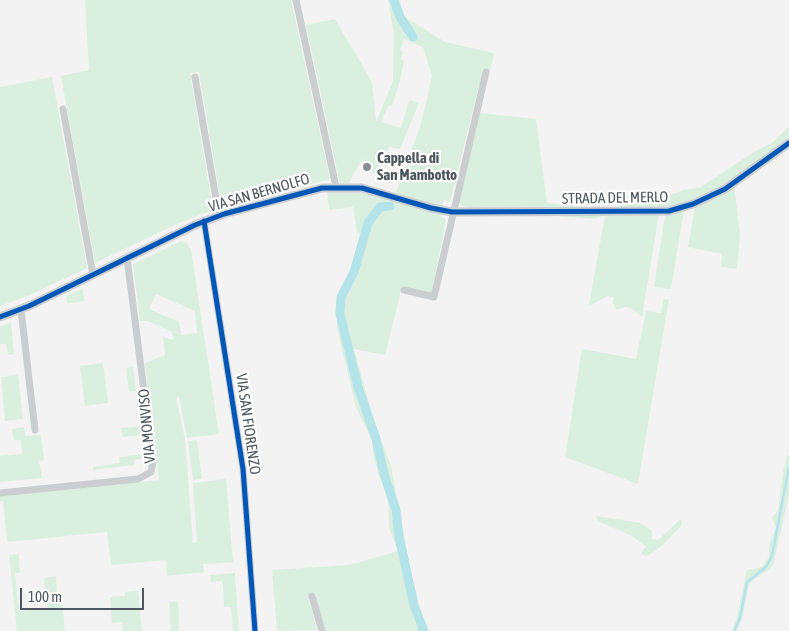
<!DOCTYPE html>
<style>
body{margin:0}
#map{position:relative;width:789px;height:631px;overflow:hidden;background:#f4f3f3;font-family:"Asap Condensed",sans-serif}
canvas{display:block}
.scale{position:absolute;left:20px;top:588px;width:124px;height:22px;box-sizing:border-box;border:2px solid #4c575e;border-top:0;padding-left:6px;font-size:15px;line-height:18px;white-space:nowrap;color:#4c575e;-webkit-text-stroke:4px #fff;paint-order:stroke}
</style>
<div id="map">
<canvas width="789" height="631"></canvas>
<div class="scale">100 m</div>
</div>
<script>
const context = document.querySelector('canvas').getContext('2d');
context.lineJoin = 'round';
function fillPath(path, color) { context.fillStyle = color; context.fill(path, 'evenodd'); }
const poly = rows => new Path2D(rows.map(r => 'M' + r).join(''));
function stroke(path, color, width, dash) { context.strokeStyle = color; context.lineWidth = width; context.lineCap = dash ? 'butt' : 'round'; context.setLineDash(dash || []); context.stroke(path); }
function drawText(font, color, halo, rows, align = 'center') {
  context.font = font + ' "Asap Condensed",sans-serif'; context.lineWidth = 4.5; context.setLineDash([]); context.textBaseline = 'middle'; context.strokeStyle = halo; context.fillStyle = color; for (const [text, x, y, turn = 0] of rows) {
    context.save(); context.translate(x, y); context.rotate((+turn || 0) * Math.PI / 180); context.textAlign = isNaN(turn) ? turn : align; if (halo) context.strokeText(text, 0, 0); context.fillText(text, 0, 0); context.restore();
  }
}
fillPath(poly([
 [85,0,291,0,330,179,222,208,199,72,190,73,213,210,181,222,95,263,61,76,89,70],
 [388,0,400,0,402,15,445,42,494,53,490,71,483,70,450,202,444,200,442,207,404,197,396,192,421,124,432,76,423,47,404,39,400,51,403,52,401,59,404,60,400,81,392,106,388,106,381,122,401,128,409,100,419,103,400,149,389,147,379,172,370,173,374,167,362,159,349,183,340,184,306,25,335,19,372,82,376,122,393,81,394,34],
 [52,77,87,268,30,295,0,306,0,87],
 [480,113,536,119,547,203,606,209,470,208,462,206,459,203],
 [789,126,789,140,720,189,672,207,620,209,621,192,632,202,653,197,661,199,683,190,699,188,754,152,772,143],
 [734,186,740,234,737,269,721,267,722,254,688,247,695,206],
 [339,191,366,193,441,215,446,220,432,293,402,287,385,355,354,349,375,424,391,466,417,605,426,631,325,631,315,593,308,595,317,630,277,631,272,570,350,565,398,551,389,528,388,500,374,460,372,441,356,407,337,329,337,316,357,270,370,233,357,234,353,207,329,210,327,192],
 [684,210,671,289,654,287,665,214],
 [659,214,642,317,631,308,625,307,616,310,613,303,614,297,608,296,589,306,605,215,594,219,547,215],
 [181,241,187,243,191,250,219,434,187,438,179,397,176,398,185,439,193,543,197,542,193,483,226,479,233,562,203,564,204,572,167,576,166,560,111,565,107,532,7,542,3,501,0,501,0,496,159,480,145,363,165,355,163,337,174,340,172,332,147,321,140,321,133,264],
 [156,294,195,311,197,333,181,335,179,322,149,309],
 [83,288,84,301,67,304,66,296],
 [663,299,669,300,638,484,565,457,582,349,636,359,646,311,661,313],
 [11,322,14,354,8,355,6,344,0,344,0,327],
 [103,363,108,403,85,406,80,366],
 [133,367,136,391,129,392,126,368],
 [18,375,23,419,5,421,1,377],
 [140,426,141,435,123,437,121,428],
 [24,427,25,436,41,435,44,460,39,461,42,478,0,482,0,456,22,454,21,440,14,440,12,429],
 [197,440,202,479,193,480,188,441],
 [789,450,789,493,774,562,771,568,753,580,749,585,742,619,737,631,732,631,736,621,747,570,762,567,769,557,769,545,776,527,772,518,778,510,784,467],
 [143,454,144,458,134,460,134,465,93,470,93,467,120,463,119,457],
 [596,516,640,523,652,531,652,539,658,540,681,519,682,525,663,545,646,557,641,553,646,547,632,536,598,521],
 [19,554,20,573,15,573,19,611,47,608,44,578,56,576,57,599,62,599,65,631,17,631,9,555],
 [235,573,239,631,233,631,231,607,224,607,223,585,221,581,211,582,210,575],
 [138,591,142,631,123,631,122,622,112,623,110,597,125,596,125,592],
 [178,601,179,631,171,631,169,602]
]), '#dbefe1');
stroke(poly([
 [734,631,740,618,747,582,766,567,772,556,789,467]
]), '#b4e3e8', 2.5);
stroke(poly([
 [394,0,400,17,413,37],
 [390,206,380,207,368,223,354,272,341,297,340,314,358,387,376,439,384,474,396,510,399,537,414,605,424,631]
]), '#b4e3e8', 9);
stroke(poly([
 [296,0,336,187],
 [195,77,219,216],
 [63,109,93,275],
 [204,221,243,469,255,631],
 [404,290,434,297,486,72],
 [21,310,35,430],
 [0,493,138,479,151,472,153,461,127,258],
 [312,596,322,631]
]), '#cbcecf', 7);
stroke(poly([
 [0,317,29,306,195,225,224,214,322,188,362,188,431,208,452,212,669,211,693,204,725,189,789,143]
]), '#ccced0', 9);
stroke(poly([
 [204,221,243,469,255,631],
 [0,317,29,306,195,225,224,214,322,188,362,188,431,208,452,212,669,211,693,204,725,189,789,143]
]), '#0057b8', 5);
for (const [x, y, r, color] of [
 [367,167,5,"#878e92"]
]) { const dot = new Path2D(); dot.arc(x, y, r, 0, 2 * Math.PI); context.fillStyle = color; context.fill(dot); stroke(dot, '#fff', 2); }
drawText('bold 15px', '#4c575e', '#fff', [
 ["Cappella di",377,158],
 ["San Mambotto",377,175]
], 'left');
drawText('15px', '#4c575e', '#fff', [
 ["VIA SAN BERNOLFO",259,193,-16],
 ["STRADA DEL MERLO",615,198,-1],
 ["VIA SAN FIORENZO",248,424,82],
 ["VIA MONVISO",147,426,-95]
]);
</script>
